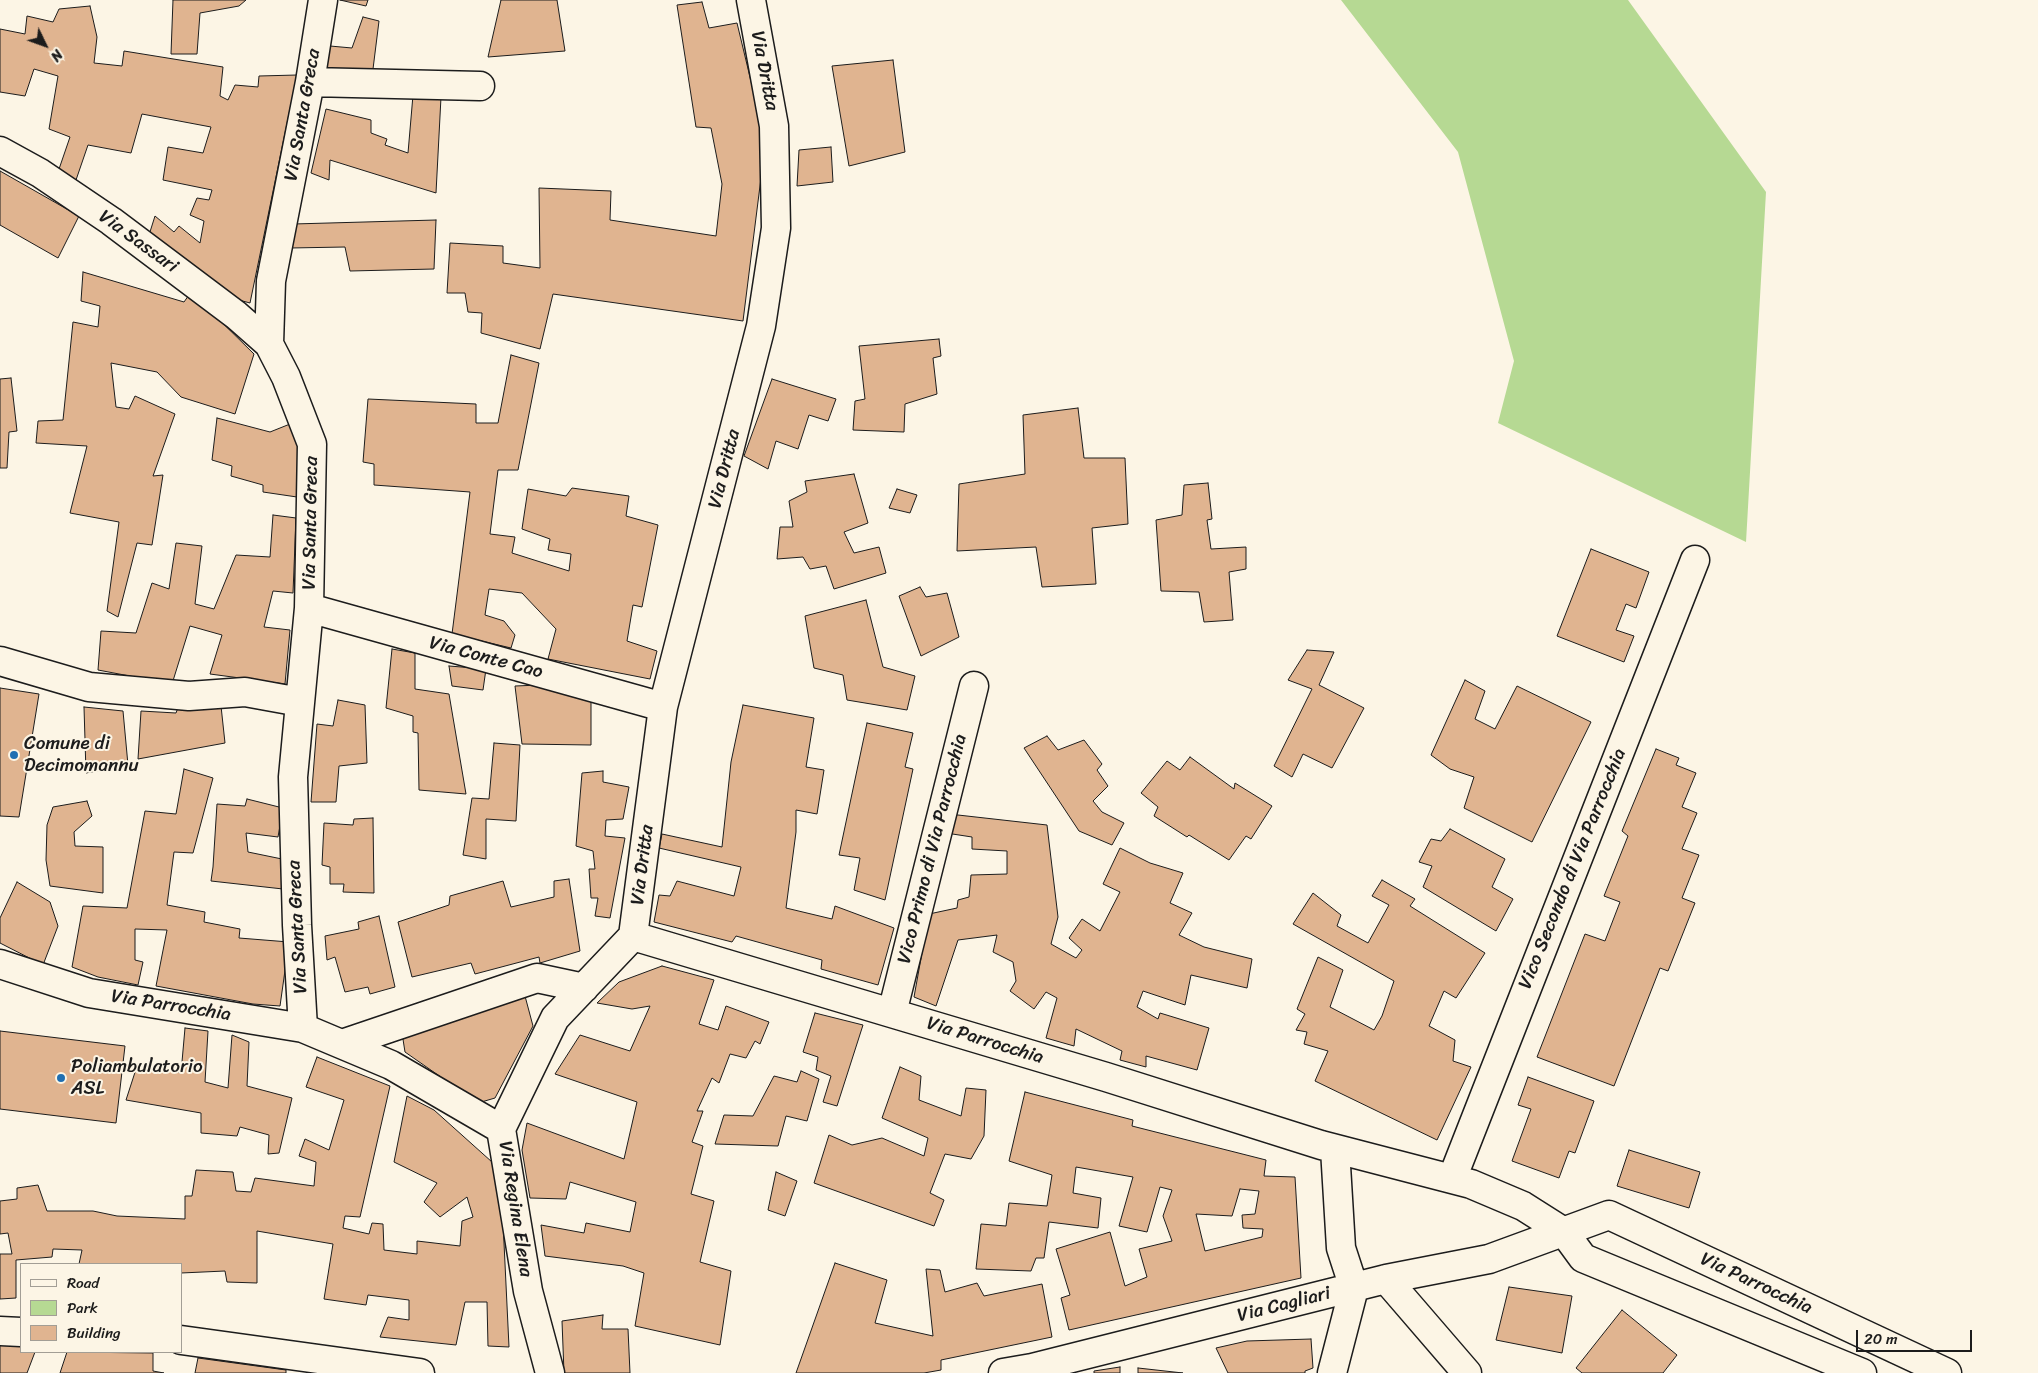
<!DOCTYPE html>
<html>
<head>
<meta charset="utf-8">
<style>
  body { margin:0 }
  #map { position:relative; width:2038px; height:1373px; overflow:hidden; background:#fcf5e5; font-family:Sriracha,sans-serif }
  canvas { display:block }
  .legend { position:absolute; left:20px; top:1263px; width:162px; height:90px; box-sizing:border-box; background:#fcf5e5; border:1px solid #a29e95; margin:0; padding:6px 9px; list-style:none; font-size:15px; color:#1c1c1c }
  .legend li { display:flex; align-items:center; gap:10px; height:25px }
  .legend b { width:25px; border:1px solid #a29e95 }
  .north { position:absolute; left:20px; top:20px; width:50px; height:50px; -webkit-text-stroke:4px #fcf5e5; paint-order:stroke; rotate:132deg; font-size:14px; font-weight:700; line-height:20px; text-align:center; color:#1c1c1c }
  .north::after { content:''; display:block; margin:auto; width:18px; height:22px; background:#1c1c1c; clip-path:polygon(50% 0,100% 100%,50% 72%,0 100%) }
  .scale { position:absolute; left:1856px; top:1330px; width:116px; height:22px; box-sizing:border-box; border:2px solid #1c1c1c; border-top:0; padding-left:6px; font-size:15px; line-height:18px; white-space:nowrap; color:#1c1c1c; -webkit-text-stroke:4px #fcf5e5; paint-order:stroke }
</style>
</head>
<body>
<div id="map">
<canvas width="2038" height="1373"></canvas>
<ul class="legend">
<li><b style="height:6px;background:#fcf5e5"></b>Road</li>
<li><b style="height:14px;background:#b6d993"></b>Park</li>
<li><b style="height:14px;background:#e0b490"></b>Building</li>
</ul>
<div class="north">N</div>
<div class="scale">20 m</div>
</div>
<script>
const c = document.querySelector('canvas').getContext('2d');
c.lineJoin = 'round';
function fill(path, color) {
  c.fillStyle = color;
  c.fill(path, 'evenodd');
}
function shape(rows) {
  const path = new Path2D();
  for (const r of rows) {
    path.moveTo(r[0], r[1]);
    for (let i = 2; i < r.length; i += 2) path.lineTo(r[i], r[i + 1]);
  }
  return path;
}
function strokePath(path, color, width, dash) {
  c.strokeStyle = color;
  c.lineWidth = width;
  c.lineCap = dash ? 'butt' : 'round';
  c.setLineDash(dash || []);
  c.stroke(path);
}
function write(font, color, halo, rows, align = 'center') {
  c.font = font + ' Sriracha,sans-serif';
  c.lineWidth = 4;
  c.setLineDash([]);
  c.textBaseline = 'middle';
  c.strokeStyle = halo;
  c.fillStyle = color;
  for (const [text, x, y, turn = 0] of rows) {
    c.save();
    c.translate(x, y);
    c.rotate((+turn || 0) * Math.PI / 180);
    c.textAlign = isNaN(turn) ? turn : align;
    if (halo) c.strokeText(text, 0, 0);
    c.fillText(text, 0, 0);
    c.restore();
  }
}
fill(shape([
  [1341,0,1628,0,1766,192,1746,542,1498,423,1514,361,1458,152]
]), '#b6d993');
const building = shape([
  [173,0,246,0,239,6,200,13,197,54,171,54,173,0],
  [340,0,368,0,366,6,340,0],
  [501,0,557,0,565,51,488,57,501,0],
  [702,2,709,28,737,23,762,127,763,162,743,321,553,294,540,349,481,333,482,313,468,312,465,293,447,293,450,243,503,246,503,263,540,268,539,188,611,191,610,220,716,236,722,184,711,128,696,127,677,5,702,2],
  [90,6,97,37,94,63,122,66,124,51,223,67,220,96,228,100,235,85,258,87,259,76,297,75,250,303,228,297,149,235,155,216,174,232,179,226,200,243,204,221,190,215,197,198,209,200,212,190,163,180,168,147,203,153,211,127,142,114,131,153,88,145,76,180,58,172,70,137,49,129,58,76,34,69,25,96,0,92,0,29,25,34,27,16,53,22,59,9,90,6],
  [363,17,379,21,372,77,324,70,330,46,352,48,363,17],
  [893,60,905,152,849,166,832,66,893,60],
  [413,95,441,97,436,193,330,160,329,180,311,173,326,109,371,120,371,133,387,139,385,145,408,153,413,95],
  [831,147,833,182,797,186,799,150,831,147],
  [0,171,79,216,58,258,0,225,0,171],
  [436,220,434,269,350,271,345,247,290,248,293,224,436,220],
  [83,272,184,302,191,292,254,354,235,414,181,397,157,372,111,363,116,407,129,409,135,396,175,414,153,476,163,475,152,545,137,543,118,617,107,611,119,522,70,513,87,446,36,443,38,421,63,420,73,322,98,327,100,306,81,301,83,272],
  [939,339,941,356,933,358,937,394,905,404,904,432,853,430,855,401,865,399,859,346,939,339],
  [511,355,539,363,518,470,498,470,490,534,515,537,512,553,569,571,571,554,548,550,550,539,522,529,528,489,566,496,572,488,629,496,626,516,658,525,642,607,633,605,627,641,657,651,650,679,548,659,556,629,522,593,489,589,485,615,504,621,515,635,511,648,452,634,470,492,374,485,374,464,363,462,368,399,476,404,476,423,498,423,511,355],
  [11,378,17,431,9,432,7,468,0,468,0,379,11,378],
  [772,379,836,399,828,421,809,415,798,449,776,441,768,469,744,456,772,379],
  [1078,408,1084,458,1125,458,1128,524,1092,528,1096,584,1042,587,1036,547,957,551,959,484,1025,474,1023,415,1078,408],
  [217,418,270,432,290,424,298,446,297,497,263,492,263,485,231,476,232,466,212,460,217,418],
  [854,474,868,523,844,532,854,553,879,547,886,573,834,589,826,566,810,569,803,557,777,559,780,527,793,527,789,501,807,492,805,481,854,474],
  [1208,483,1212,519,1207,520,1211,549,1246,547,1246,569,1229,572,1233,620,1204,622,1199,592,1161,591,1156,520,1182,515,1184,485,1208,483],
  [897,489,917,495,910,513,889,508,897,489],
  [273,515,296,518,293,593,273,591,264,627,290,630,285,684,210,674,222,635,190,626,172,684,98,670,101,631,136,633,152,583,169,589,176,543,202,546,195,604,214,609,236,555,270,557,273,515],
  [1591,549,1649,572,1636,608,1626,604,1616,630,1634,636,1624,662,1557,636,1591,549],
  [920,587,926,597,947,593,959,637,921,656,899,596,920,587],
  [866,600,883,667,915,676,907,710,847,700,843,675,814,668,805,616,866,600],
  [392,649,415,653,415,689,449,694,466,794,419,790,418,733,413,732,413,716,386,708,392,649],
  [1307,650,1334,652,1319,685,1364,708,1332,768,1303,754,1292,777,1274,766,1312,689,1288,680,1307,650],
  [449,666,486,669,483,690,452,686,449,666],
  [1465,680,1485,691,1475,719,1495,729,1517,686,1591,722,1532,842,1464,808,1474,777,1450,769,1431,755,1465,680],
  [565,684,591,694,591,745,522,744,515,686,565,684],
  [0,688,39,694,19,817,0,816,0,688],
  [338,700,365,705,367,763,339,766,336,802,311,802,317,724,333,726,338,700],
  [179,705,221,706,225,743,138,759,141,711,176,713,179,705],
  [743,705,814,718,806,767,824,770,817,814,796,810,796,832,786,908,832,919,835,906,894,928,878,985,821,969,822,960,736,936,732,942,654,922,659,895,670,896,677,881,734,896,741,867,659,848,662,834,722,847,731,762,743,705],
  [84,707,123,711,128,765,86,773,84,707],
  [867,723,913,733,905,767,913,769,885,900,854,890,860,858,839,855,867,723],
  [1047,736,1058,750,1084,740,1102,764,1097,770,1108,786,1093,801,1102,812,1124,823,1112,845,1079,831,1024,748,1047,736],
  [494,743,520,745,516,821,486,819,486,859,463,855,472,798,489,799,494,743],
  [1656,749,1679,758,1676,765,1696,773,1682,807,1697,813,1682,849,1699,855,1682,898,1695,903,1668,971,1660,968,1614,1086,1537,1057,1585,934,1605,941,1620,902,1604,896,1628,836,1622,831,1656,749],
  [1190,757,1234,789,1235,783,1272,806,1251,839,1246,836,1229,860,1189,835,1187,837,1154,816,1158,807,1141,793,1167,761,1180,770,1190,757],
  [184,769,213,778,193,853,174,852,167,905,205,912,204,922,240,929,239,938,289,942,280,1006,253,1004,156,986,167,930,135,929,135,960,143,962,138,985,98,977,72,967,83,906,127,908,145,811,176,814,184,769],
  [603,771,603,782,629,787,623,819,606,820,605,836,625,838,610,918,595,916,598,898,591,898,589,869,595,869,593,851,576,846,582,773,603,771],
  [247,799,283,808,278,837,246,833,248,852,282,859,283,889,211,881,213,867,217,804,245,806,247,799],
  [87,801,92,816,74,832,75,846,103,847,103,893,50,886,46,860,47,825,53,807,87,801],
  [949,814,1047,825,1058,917,1051,944,1076,958,1082,950,1069,938,1082,919,1100,931,1120,892,1103,884,1120,848,1150,863,1183,873,1170,903,1192,913,1179,935,1204,947,1252,959,1247,988,1191,975,1185,1005,1143,991,1137,1007,1158,1019,1160,1013,1209,1028,1197,1070,1146,1056,1146,1067,1120,1060,1122,1051,1076,1029,1074,1046,1046,1038,1057,998,1046,992,1034,1009,1010,991,1016,981,1013,962,993,952,997,935,958,940,936,1006,914,997,929,914,957,908,958,900,969,897,971,875,1007,874,1007,851,972,849,972,837,946,833,949,814],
  [373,818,374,893,343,892,344,884,330,884,330,867,322,865,324,823,353,825,354,819,373,818],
  [1450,829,1505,859,1492,887,1513,899,1496,931,1423,887,1432,866,1419,862,1431,839,1441,841,1450,829],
  [569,879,580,951,540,963,539,957,475,974,471,963,412,977,398,922,449,905,450,896,503,881,511,907,554,897,554,881,569,879],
  [1382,880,1415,899,1410,906,1485,953,1456,998,1444,991,1429,1026,1455,1040,1453,1061,1471,1067,1437,1140,1315,1081,1328,1051,1304,1044,1307,1032,1296,1030,1305,1014,1297,1009,1318,957,1343,970,1330,1007,1374,1030,1382,1016,1394,981,1293,924,1313,893,1341,915,1337,926,1368,943,1389,905,1372,896,1382,880],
  [17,882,50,902,58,926,43,965,0,943,0,918,17,882],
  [379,916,395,987,370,994,368,987,345,992,335,957,327,960,325,936,359,929,358,922,379,916],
  [662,966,714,980,699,1024,718,1030,726,1006,769,1022,760,1044,755,1041,746,1058,730,1054,719,1083,712,1078,697,1111,703,1111,692,1142,703,1146,691,1194,714,1201,700,1262,731,1271,720,1345,635,1326,644,1273,623,1266,545,1256,541,1225,584,1233,586,1223,630,1232,636,1202,570,1182,566,1199,530,1198,522,1150,527,1123,624,1159,637,1102,555,1074,580,1035,630,1051,650,1006,632,1009,597,1003,619,982,662,966],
  [525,996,533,1026,495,1098,478,1103,405,1052,402,1033,525,996],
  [815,1013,863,1025,837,1106,823,1102,831,1076,816,1070,818,1057,803,1052,815,1013],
  [185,1028,208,1031,205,1082,228,1088,232,1035,249,1042,247,1086,292,1098,279,1153,268,1154,269,1135,240,1127,237,1136,201,1133,201,1113,126,1100,138,1063,181,1073,185,1028],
  [0,1031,125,1046,116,1123,0,1109,0,1031],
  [317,1057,390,1086,360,1217,345,1216,343,1228,369,1234,372,1223,383,1224,384,1250,417,1254,417,1241,460,1246,462,1221,473,1217,467,1197,440,1217,424,1202,437,1183,394,1162,407,1096,434,1110,492,1162,503,1222,509,1347,488,1346,487,1302,465,1302,456,1345,380,1337,388,1317,409,1320,409,1300,368,1295,366,1305,324,1299,333,1244,257,1231,257,1283,227,1282,225,1271,181,1273,181,1264,79,1264,82,1250,53,1249,52,1257,16,1260,16,1298,0,1299,0,1254,12,1254,8,1233,0,1234,0,1201,17,1199,17,1188,38,1185,47,1211,93,1211,117,1216,185,1219,185,1196,192,1196,196,1170,233,1172,236,1191,251,1192,255,1178,314,1186,316,1162,299,1156,305,1139,329,1150,344,1100,306,1087,317,1057],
  [900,1067,921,1076,919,1100,961,1116,966,1088,986,1090,984,1136,971,1159,945,1154,930,1193,944,1200,934,1226,814,1183,829,1135,852,1145,882,1138,924,1156,928,1138,882,1118,900,1067],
  [801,1071,819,1079,807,1121,786,1116,778,1146,715,1144,724,1115,753,1116,774,1076,797,1082,801,1071],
  [1528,1077,1594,1101,1575,1153,1569,1151,1559,1178,1512,1161,1531,1109,1518,1105,1528,1077],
  [1025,1092,1133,1120,1132,1126,1266,1160,1264,1176,1295,1177,1301,1278,1069,1330,1061,1298,1070,1295,1056,1249,1110,1232,1125,1286,1147,1277,1139,1249,1172,1241,1163,1216,1172,1190,1160,1187,1147,1232,1119,1226,1133,1177,1076,1167,1073,1193,1101,1198,1098,1228,1049,1222,1044,1258,1036,1258,1031,1271,976,1269,981,1224,1006,1226,1009,1203,1047,1206,1052,1175,1009,1161,1025,1092],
  [1240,1189,1259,1191,1255,1214,1242,1215,1243,1228,1263,1229,1262,1237,1205,1251,1196,1214,1232,1216,1240,1189],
  [1629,1150,1700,1172,1689,1208,1617,1186,1629,1150],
  [776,1172,797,1181,785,1216,768,1210,776,1172],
  [835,1263,887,1280,875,1323,933,1336,926,1269,940,1270,945,1292,977,1283,984,1296,1042,1284,1052,1337,941,1360,941,1370,924,1373,796,1373,835,1263],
  [1509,1287,1572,1296,1562,1353,1496,1340,1509,1287],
  [1622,1310,1677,1355,1663,1373,1582,1373,1576,1368,1622,1310],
  [603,1315,602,1329,628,1329,630,1373,564,1373,562,1321,603,1315],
  [1311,1339,1313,1368,1305,1371,1305,1373,1228,1373,1216,1348,1247,1341,1311,1339],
  [21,1344,21,1352,35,1352,27,1373,0,1373,0,1345,21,1344],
  [67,1352,153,1353,153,1371,164,1373,60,1373,67,1352],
  [198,1358,286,1370,286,1373,195,1373,198,1358],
  [1120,1367,1120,1373,1094,1373,1094,1371,1120,1367],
  [1138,1368,1183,1373,1138,1373,1138,1368]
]);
fill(building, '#e0b490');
strokePath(building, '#1c1c1c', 1);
const minor = shape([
  [310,82,480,86],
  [0,151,40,173,111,221,236,315,269,344],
  [309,608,663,707],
  [0,661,89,687,189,696,245,692,300,702],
  [633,936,1106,1077,1321,1145,1471,1184,1523,1206,1564,1232,1583,1258,1862,1373],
  [633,936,663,707,761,326,776,228,774,126,751,0],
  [0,964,89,993,303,1028,391,1065,501,1129],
  [892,1013,974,686],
  [303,1028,297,925,293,777,309,608,312,444,286,377,269,344,271,281,310,82,323,0],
  [342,1044,537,978,584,988],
  [1452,1179,1695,560],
  [1386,1279,1467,1373],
  [0,1331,21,1332],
  [181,1340,420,1373],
  [550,1373,528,1291,501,1129,555,1018,633,936],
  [1003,1373,1032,1368,1386,1279,1489,1259,1609,1215,1947,1373],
  [1332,1373,1354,1288,1341,1248,1335,1149]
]);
strokePath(minor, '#1c1c1c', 31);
strokePath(minor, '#fcf5e5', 28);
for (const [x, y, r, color] of [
  [14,755,5,"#1f6fb2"],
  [61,1078,5,"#1f6fb2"]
]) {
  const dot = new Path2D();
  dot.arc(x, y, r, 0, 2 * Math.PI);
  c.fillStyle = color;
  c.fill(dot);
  strokePath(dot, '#fcf5e5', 2);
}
write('19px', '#1c1c1c', '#fcf5e5', [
  ["Via Dritta",764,71,79],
  ["Via Santa Greca",303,115,-80],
  ["Via Sassari",138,242,36],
  ["Via Dritta",725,469,-76],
  ["Via Santa Greca",311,523,-89],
  ["Via Conte Cao",486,658,15],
  ["Vico Primo di Via Parrocchia",933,849,-76],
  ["Via Dritta",643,865,-83],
  ["Vico Secondo di Via Parrocchia",1573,869,-68],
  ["Via Santa Greca",298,927,-93],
  ["Via Parrocchia",171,1006,9],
  ["Via Parrocchia",985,1041,17],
  ["Via Regina Elena",515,1209,81],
  ["Via Parrocchia",1756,1284,25],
  ["Via Cagliari",1284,1305,-14]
]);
write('19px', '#1c1c1c', '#fcf5e5', [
  ["Comune di",24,744],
  ["Decimomannu",24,766],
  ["Poliambulatorio",71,1067],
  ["ASL",71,1089]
], 'left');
</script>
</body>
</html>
